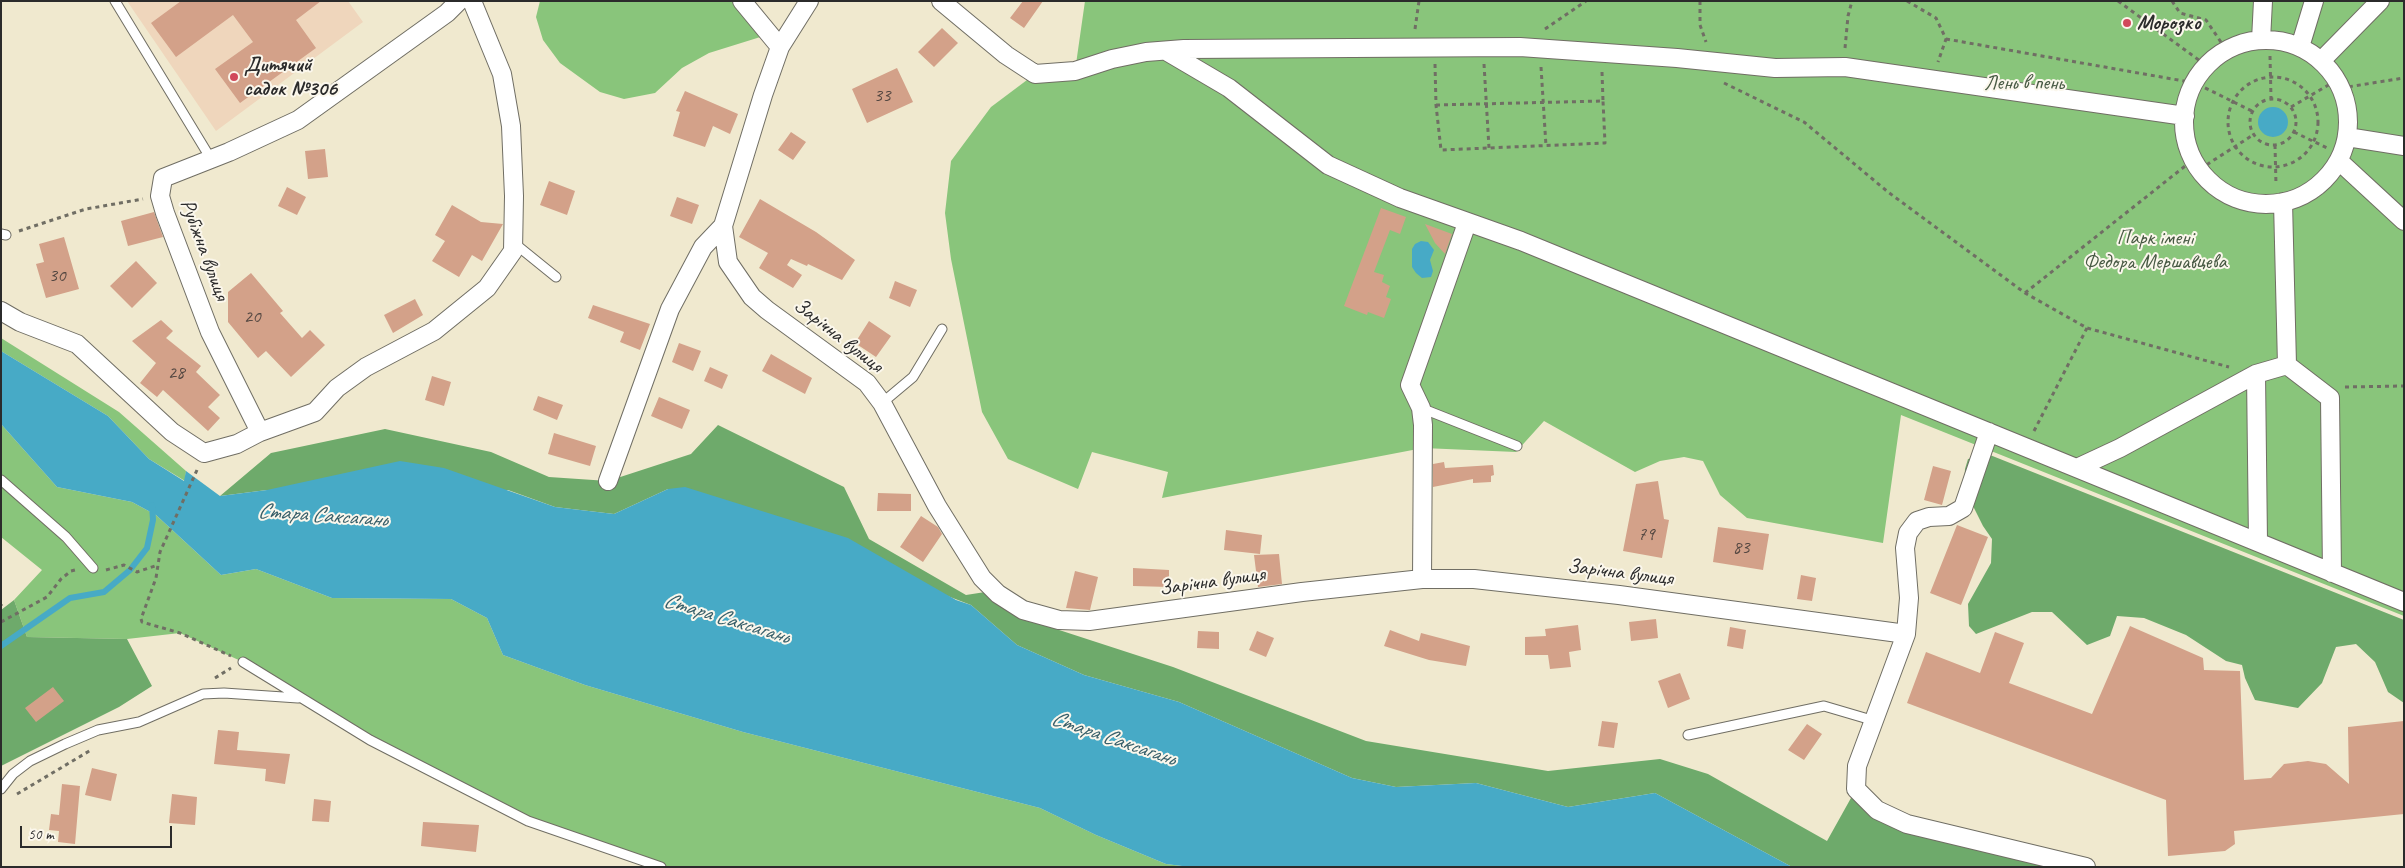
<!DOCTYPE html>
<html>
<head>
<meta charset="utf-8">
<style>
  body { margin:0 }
  #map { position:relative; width:2405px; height:868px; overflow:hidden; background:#f0e9cf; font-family:Caveat,sans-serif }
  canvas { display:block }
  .frame { position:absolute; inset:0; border:2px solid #2b2b2b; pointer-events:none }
  .scale { position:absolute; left:20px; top:826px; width:152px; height:22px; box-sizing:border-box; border:2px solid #2b2b2b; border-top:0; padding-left:6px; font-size:15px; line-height:18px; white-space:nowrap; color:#2b2b2b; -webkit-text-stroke:4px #fbf7ec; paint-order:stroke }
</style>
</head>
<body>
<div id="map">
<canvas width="2405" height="868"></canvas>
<div class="frame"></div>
<div class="scale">50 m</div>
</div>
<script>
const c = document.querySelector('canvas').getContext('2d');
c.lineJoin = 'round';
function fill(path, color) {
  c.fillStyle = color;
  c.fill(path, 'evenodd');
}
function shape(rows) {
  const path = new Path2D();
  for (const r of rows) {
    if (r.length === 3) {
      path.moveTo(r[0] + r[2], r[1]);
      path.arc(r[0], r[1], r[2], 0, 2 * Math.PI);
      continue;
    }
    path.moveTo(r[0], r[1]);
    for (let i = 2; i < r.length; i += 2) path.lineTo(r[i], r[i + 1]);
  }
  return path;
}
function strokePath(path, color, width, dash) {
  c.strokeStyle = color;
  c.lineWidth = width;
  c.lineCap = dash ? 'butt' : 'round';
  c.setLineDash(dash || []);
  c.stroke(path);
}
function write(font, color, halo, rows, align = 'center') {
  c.font = font + ' Caveat,sans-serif';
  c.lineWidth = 4;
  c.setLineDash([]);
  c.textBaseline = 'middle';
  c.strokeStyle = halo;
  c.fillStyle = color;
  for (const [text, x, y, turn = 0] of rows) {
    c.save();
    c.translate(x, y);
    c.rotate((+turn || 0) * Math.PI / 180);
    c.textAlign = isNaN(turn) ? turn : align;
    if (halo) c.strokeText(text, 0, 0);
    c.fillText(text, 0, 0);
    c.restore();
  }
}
fill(shape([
  [127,1,348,1,363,22,216,131]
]), '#efd6bc');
fill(shape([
  [540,1,742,1,770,34,709,53,682,68,655,93,624,99,600,92,560,63,543,40,536,17],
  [1085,1,2404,1,2404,616,1901,415,1883,543,1747,518,1720,495,1703,461,1684,457,1660,461,1635,472,1544,421,1516,452,1423,448,1162,498,1168,472,1092,452,1078,489,1008,459,982,412,951,259,945,213,951,161,991,107,1035,74,1075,71],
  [1,338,119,412,186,471,185,481,149,459,108,416,1,351],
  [1,424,57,487,132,502,156,515,221,575,256,569,332,598,451,599,487,618,503,655,585,685,743,732,1040,808,1096,835,1166,864,1190,867,661,867,528,821,414,763,243,662,180,633,127,639,27,637,14,600,42,570,1,537]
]), '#89c57b');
fill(shape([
  [718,425,844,487,869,539,966,595,998,590,1053,628,1173,667,1366,741,1548,771,1660,759,1708,774,1827,841,1856,789,1877,810,2086,867,1792,867,1655,793,1568,807,1476,783,1396,787,1352,778,1179,702,1084,675,1017,645,971,605,668,489,614,514,555,507,508,490,267,490,220,496,271,453,385,429,491,452,549,477,608,481,691,454],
  [1990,455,2404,620,2404,703,2388,692,2375,662,2356,644,2336,647,2322,683,2298,708,2255,700,2245,678,2242,665,2226,661,2186,635,2144,618,2117,616,2110,636,2087,645,2052,612,2032,612,1976,634,1969,626,1968,604,1991,563,1992,539,1983,526,1964,488,1965,469,1968,459],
  [14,600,27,637,127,639,152,686,119,707,1,766,1,610]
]), '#6eaa6b');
fill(shape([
  [2273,122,15],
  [1421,241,1428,242,1434,250,1430,260,1433,271,1431,277,1422,278,1416,273,1412,267,1412,249,1415,244],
  [1,351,108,416,149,459,184,481,186,471,220,496,267,490,400,461,444,468,555,507,614,514,668,489,685,487,848,538,956,600,971,605,1017,645,1084,675,1179,702,1352,778,1396,787,1476,783,1568,807,1655,793,1792,867,1190,867,1166,864,1096,835,1040,808,743,732,585,685,503,655,487,618,451,599,332,598,256,569,221,575,156,515,132,502,57,487,1,424]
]), '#47aac6');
strokePath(shape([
  [1,646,70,598,104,592,130,570,147,548,153,520,152,505]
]), '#47aac6', 6);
fill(shape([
  [181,1,321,1,296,20,316,48,240,103,215,69,253,42,233,15,176,57,151,23],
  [1023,1,1043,1,1024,28,1010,18],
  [942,28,958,43,934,67,918,52],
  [897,68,913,102,867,123,852,89],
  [685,91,738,114,730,134,713,126,705,147,673,136,680,112,676,111],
  [791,132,806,142,793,160,778,150],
  [325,149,328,177,308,179,305,151],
  [549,181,575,191,567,215,540,205],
  [287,187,306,197,297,215,278,206],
  [677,197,699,205,692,224,670,216],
  [760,199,816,232,855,260,842,280,808,264,807,266,791,259,787,265,802,275,793,288,759,268,768,253,739,237],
  [452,205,481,222,503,224,482,261,472,255,459,277,432,261,445,241,435,235],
  [1381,208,1406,217,1400,234,1390,230,1374,272,1384,275,1382,282,1390,286,1386,297,1391,299,1384,318,1368,312,1367,315,1344,306],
  [154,212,163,237,128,246,121,221],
  [1425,224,1452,234,1445,254,1435,243],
  [64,237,79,289,46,298,36,264,44,262,39,244],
  [136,261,157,283,132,308,110,286],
  [251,273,283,311,280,313,302,338,310,330,325,345,291,377,266,351,258,358,228,322,228,292],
  [895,281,917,290,910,307,889,298],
  [415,299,423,315,393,333,384,315],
  [593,305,650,324,640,350,620,342,624,332,588,318],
  [161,320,173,331,166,338,201,366,196,372,220,395,208,407,220,418,208,431,163,390,157,397,140,383,156,363,132,341],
  [869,321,891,336,876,357,855,343],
  [679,343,701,351,693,371,672,362],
  [771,354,812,378,805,394,762,371],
  [710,367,728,375,722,389,704,381],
  [432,376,451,382,444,406,425,400],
  [538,396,563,405,557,420,533,410],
  [659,397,690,410,682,429,651,416],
  [554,433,596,446,590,466,548,454],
  [1444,462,1445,468,1493,465,1494,475,1491,476,1491,482,1473,483,1473,479,1433,487,1433,464],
  [1933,466,1951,471,1942,505,1924,500],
  [1658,481,1664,519,1669,520,1662,558,1623,551,1636,484],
  [878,493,911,494,911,511,877,511],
  [921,516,938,527,942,534,923,562,900,547],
  [1957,525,1988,537,1961,605,1930,593],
  [1718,527,1769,534,1763,570,1713,562],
  [1226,530,1262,535,1260,554,1224,550],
  [1279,554,1282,584,1258,587,1254,555],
  [1133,568,1169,570,1169,587,1133,586],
  [1075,571,1098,577,1090,610,1066,608],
  [1801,575,1816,578,1812,601,1797,599],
  [1656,619,1658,638,1631,641,1629,622],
  [1578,625,1581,650,1569,652,1571,667,1550,669,1548,655,1525,655,1525,637,1546,636,1545,629],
  [2130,626,2203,658,2204,670,2240,671,2244,780,2271,778,2284,764,2308,761,2326,764,2349,784,2348,727,2404,721,2404,814,2234,831,2235,844,2225,851,2168,856,2166,800,1907,703,1926,652,1980,673,1995,632,2024,643,2009,683,2092,714],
  [1730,627,1746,630,1743,649,1727,646],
  [1390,630,1419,641,1421,633,1470,646,1466,666,1429,660,1384,646],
  [1198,631,1219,632,1219,649,1197,648],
  [1257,631,1274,638,1266,657,1249,650],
  [1680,673,1690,699,1668,708,1658,681],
  [53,687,64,701,36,722,25,708],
  [1602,721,1618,723,1614,748,1598,746],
  [1807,724,1822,734,1804,760,1788,750],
  [218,730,239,732,237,750,290,754,285,784,265,781,266,769,214,764],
  [92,768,117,774,111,801,85,795],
  [62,784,80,786,75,844,58,842,59,831,49,830,51,814,59,815],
  [172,794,197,797,195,825,169,823],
  [314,799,331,801,329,822,312,821],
  [423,822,479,825,476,852,421,846]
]), '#d3a189');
const lane = shape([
  [115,1,211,159],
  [1,234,6,235],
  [514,243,556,277],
  [882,403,913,377,942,329],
  [1421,408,1517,446],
  [1,480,66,537,93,568],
  [243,662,370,740,528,821,661,867],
  [1688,735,1824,706,1875,721],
  [1,789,13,774,30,761,65,744,98,730,139,722,203,694,224,693,298,698]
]);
const street = shape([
  [742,1,780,47],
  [809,1,780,47,763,95,723,226,728,262,752,297,767,310,867,383,882,403,937,506,982,578,998,594,1023,610,1059,620,1089,621,1302,592,1422,579,1474,579,1619,595,1906,634],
  [941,1,1006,55,1035,74,1075,71,1112,59,1146,52,1184,49,1520,47,1677,58,1775,68,1845,67,2185,116],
  [2261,40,2263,1],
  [2266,122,82],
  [2300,47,2314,1],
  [1166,51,1229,88,1328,165,1400,198,1521,241,2404,602],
  [2321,61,2380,1],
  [2347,137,2404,146],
  [2339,161,2404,221],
  [2283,202,2287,365],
  [1,311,20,322,77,344,172,432,204,453,237,444,260,432,315,412,337,388,366,367,434,331,487,288,513,251,514,196,511,126,502,74,472,1],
  [2287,365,2330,398,2332,573],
  [2256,374,2258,542],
  [260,432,210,332,165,213,160,196,163,178,229,152,298,120,447,13,459,1],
  [1989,432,1963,508,1949,516,1929,517,1917,521,1908,533,1905,548,1909,598,1906,634,1857,766,1856,789,1877,810,1907,824,2086,867],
  [2077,468,2120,448,2256,374,2287,365],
  [608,481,670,309,703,247,723,226],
  [1422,579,1423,425,1421,408,1410,385,1467,223]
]);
strokePath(lane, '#706e64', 11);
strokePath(street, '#706e64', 20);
strokePath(shape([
  [1700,1,1700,25,1706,42],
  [1907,1,1936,18,1946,39,1938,62],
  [2118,1,2207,66],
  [2172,1,2180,13,2206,20,2227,51],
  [1415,29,1419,1],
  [1545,29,1586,1],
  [1946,39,2195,83,2252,111],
  [1845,48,1848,16,1852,1],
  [2270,56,2271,98],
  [1435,64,1436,105,1441,150,1605,143,1603,101],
  [1484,64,1489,148],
  [1541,67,1546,146],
  [2273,122,45],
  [1724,83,1804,122,1888,192,2025,293,2087,328,2229,367],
  [2341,88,2404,78],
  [2273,122,23],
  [1436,105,1603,101,1602,72],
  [2291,107,2337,80],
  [2294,132,2327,148],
  [2275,145,2276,185],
  [2200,169,2253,135],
  [19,231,86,209,143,199],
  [2025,293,2194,159],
  [2345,387,2404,386],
  [2034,431,2087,328],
  [197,470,160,552,156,578,141,619,142,622,180,633,231,656],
  [106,570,124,565,137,572,158,565],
  [1,605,2,606],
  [1,622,47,597,61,579,71,571,75,570],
  [215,678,231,668],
  [17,794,91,750]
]), '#706e64', 3, [4, 4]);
strokePath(lane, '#fff', 9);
strokePath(street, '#fff', 18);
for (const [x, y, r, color] of [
  [2127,23,5,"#d1495b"],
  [234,77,5,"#d1495b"]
]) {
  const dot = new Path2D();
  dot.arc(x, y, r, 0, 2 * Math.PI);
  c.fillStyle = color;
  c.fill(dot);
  strokePath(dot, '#fbf7ec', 2);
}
write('19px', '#554842', null, [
  ["33",882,96],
  ["30",57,276],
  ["20",252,317],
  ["28",176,373],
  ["79",1646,535],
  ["83",1741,548]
]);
write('bold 21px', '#2b2b2b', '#fbf7ec', [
  ["Морозко",2137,23],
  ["Дитячий",244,65],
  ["садок №306",244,89]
], 'left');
write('21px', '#475943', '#fbf7ec', [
  ["Лень в пень",2024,83],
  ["Парк імені",2155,238],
  ["Федора Мершавцева",2155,262]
]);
write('21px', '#2b2b2b', '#fbf7ec', [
  ["Рубіжна вулиця",204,250,70],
  ["Зарічна вулиця",838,336,38],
  ["Зарічна вулиця",1620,573,7],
  ["Зарічна вулиця",1212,582,-8]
]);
write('italic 22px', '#365e69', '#fbf7ec', [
  ["Стара Саксагань",322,516,4],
  ["Стара Саксагань",726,619,17],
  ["Стара Саксагань",1113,739,19]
]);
</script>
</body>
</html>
